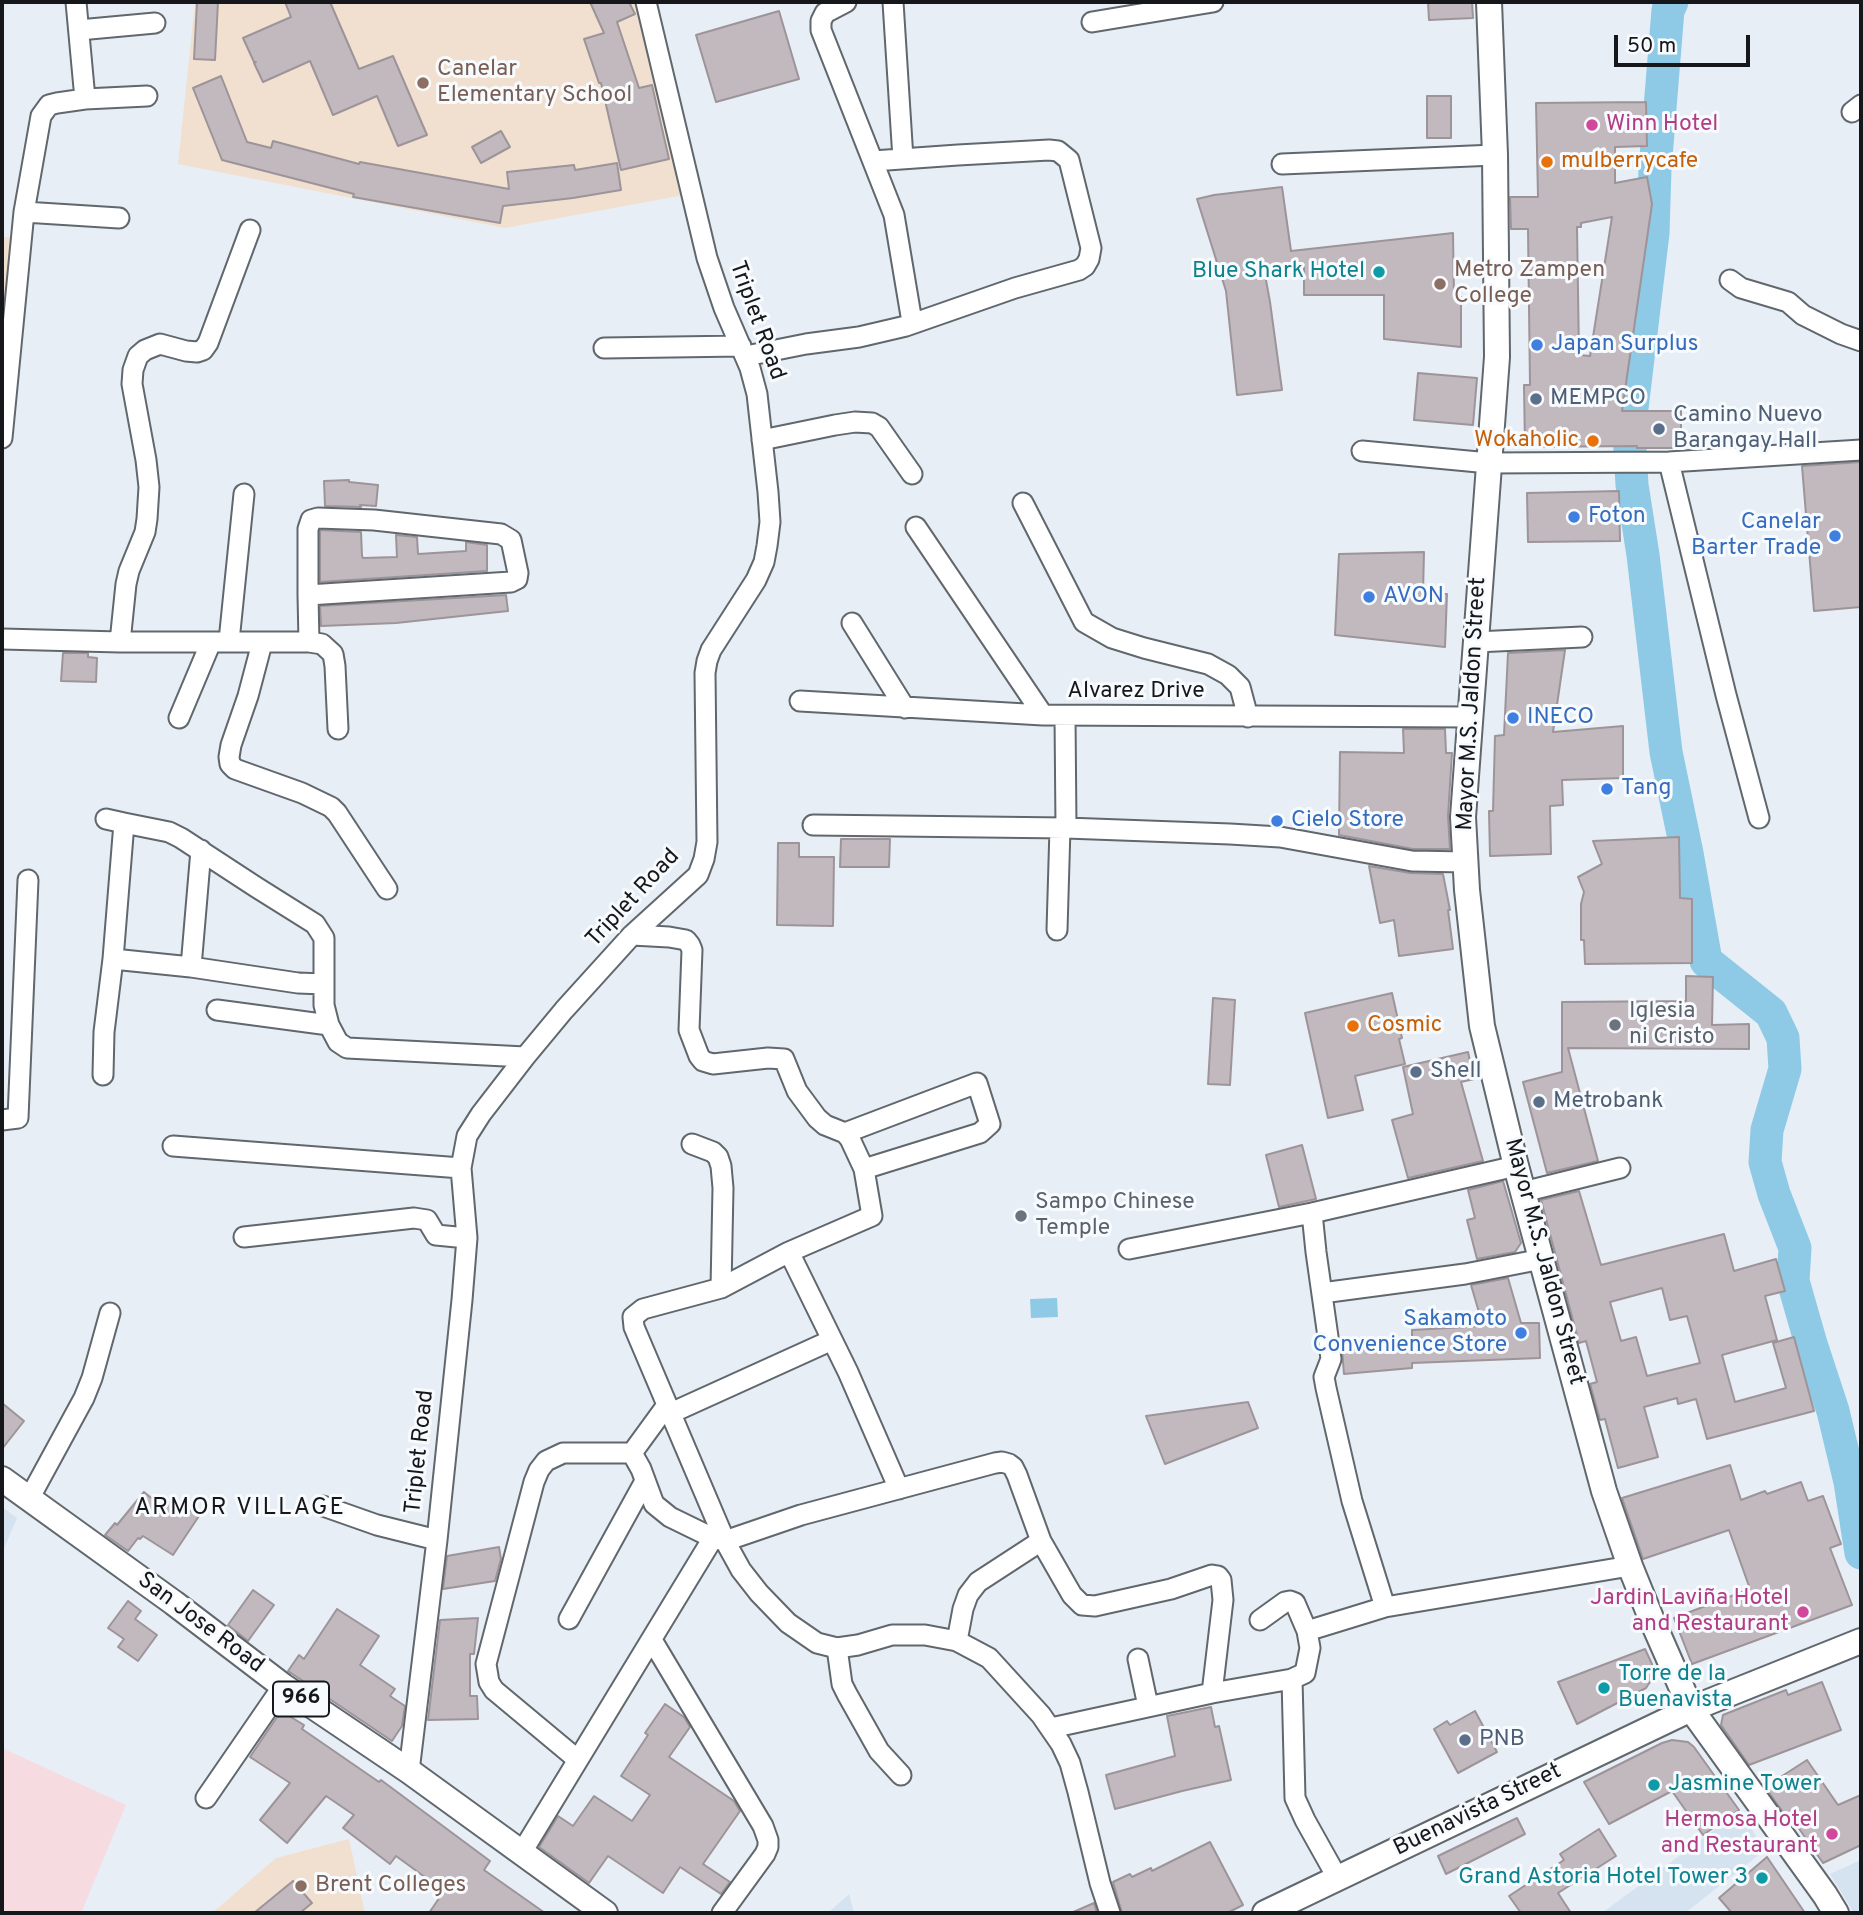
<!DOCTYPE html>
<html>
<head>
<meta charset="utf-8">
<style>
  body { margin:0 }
  #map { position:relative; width:1863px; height:1915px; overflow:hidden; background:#e7eef6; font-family:Overpass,sans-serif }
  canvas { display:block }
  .frame { position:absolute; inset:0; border:4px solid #15171a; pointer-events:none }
  .scale { position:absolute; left:1614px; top:35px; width:136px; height:32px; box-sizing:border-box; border:4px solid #15171a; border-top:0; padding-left:9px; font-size:21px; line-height:24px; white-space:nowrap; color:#15171a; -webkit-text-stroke:5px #f8fbfe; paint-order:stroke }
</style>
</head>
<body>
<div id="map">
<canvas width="1863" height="1915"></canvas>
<div class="frame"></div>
<div class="scale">50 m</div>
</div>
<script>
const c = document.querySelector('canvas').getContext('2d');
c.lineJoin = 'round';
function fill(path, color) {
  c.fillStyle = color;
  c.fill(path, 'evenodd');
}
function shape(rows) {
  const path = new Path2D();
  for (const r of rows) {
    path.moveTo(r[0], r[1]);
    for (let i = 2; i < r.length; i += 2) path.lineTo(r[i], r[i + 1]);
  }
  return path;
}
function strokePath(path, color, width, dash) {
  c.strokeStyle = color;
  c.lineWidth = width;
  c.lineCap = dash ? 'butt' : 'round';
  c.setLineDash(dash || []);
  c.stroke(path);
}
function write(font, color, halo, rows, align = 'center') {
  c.font = font + ' Overpass,sans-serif';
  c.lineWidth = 6;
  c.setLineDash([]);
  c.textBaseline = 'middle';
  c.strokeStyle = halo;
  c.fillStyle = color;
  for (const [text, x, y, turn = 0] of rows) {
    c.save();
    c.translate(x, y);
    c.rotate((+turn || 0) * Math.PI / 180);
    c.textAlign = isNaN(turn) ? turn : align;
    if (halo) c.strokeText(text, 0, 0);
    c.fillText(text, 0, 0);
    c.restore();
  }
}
fill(shape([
  [2,1507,17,1518,2,1553],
  [1740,1811,1765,1850,1685,1913,1602,1913],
  [1861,1860,1861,1913,1854,1913,1830,1874],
  [849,1894,854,1913,828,1913]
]), '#d5e2f0');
fill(shape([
  [195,2,641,2,684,195,505,228,178,164],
  [2,237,14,237,2,364],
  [349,1839,365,1913,212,1913,276,1858]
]), '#f1e0cf');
fill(shape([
  [2,1748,126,1805,81,1913,2,1913]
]), '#f6dce1');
fill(shape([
  [1057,1298,1058,1317,1031,1318,1030,1299]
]), '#8ecae6');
strokePath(shape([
  [1672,2,1668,10,1655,169,1653,233,1629,433,1632,485,1643,555,1666,752,1687,853,1706,961,1771,1013,1783,1038,1785,1069,1767,1130,1765,1162,1774,1194,1795,1248,1793,1281,1811,1344,1833,1411,1850,1482,1861,1553]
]), '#8ecae6', 33);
const building = shape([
  [197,2,218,2,215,60,194,59,197,2],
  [285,2,330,2,359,69,393,56,427,135,398,146,377,96,333,115,310,61,263,82,254,63,256,62,254,62,243,38,291,17,285,2],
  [590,2,629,2,635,14,617,22,639,88,652,85,669,159,621,170,601,83,599,83,584,39,604,33,590,2],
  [1428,2,1472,2,1473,18,1429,20,1428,2],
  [779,11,799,79,716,102,696,35,779,11],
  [221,76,247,142,271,148,273,141,359,164,360,162,509,189,507,172,574,165,575,170,617,163,621,190,573,198,503,206,500,223,353,197,354,194,222,160,193,88,221,76],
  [1427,96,1451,96,1451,138,1427,138,1427,96],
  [1646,102,1647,146,1615,147,1615,183,1647,177,1652,204,1622,411,1681,411,1681,448,1637,448,1637,446,1525,447,1524,385,1530,385,1528,229,1511,229,1510,197,1538,197,1536,103,1646,102],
  [1612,217,1590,356,1579,355,1577,227,1581,227,1581,223,1612,217],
  [501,131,510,147,481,163,472,147,501,131],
  [1282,187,1291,251,1453,233,1454,297,1461,297,1461,347,1384,339,1384,295,1304,295,1304,263,1264,269,1270,302,1282,390,1237,395,1226,291,1197,199,1214,195,1282,187],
  [1418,373,1477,378,1473,425,1414,420,1418,373],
  [1861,462,1861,607,1814,611,1802,466,1861,462],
  [349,480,349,482,378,485,376,506,360,505,361,507,325,506,324,481,349,480],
  [1619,491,1620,541,1528,542,1527,493,1619,491],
  [320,530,361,532,362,556,363,558,397,557,396,535,417,537,418,554,466,551,466,542,487,545,487,571,320,582,320,530],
  [1424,552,1423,593,1447,594,1445,647,1335,635,1339,554,1424,552],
  [506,595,508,611,396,623,321,626,320,606,506,595],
  [1565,650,1553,732,1623,726,1623,778,1562,780,1563,805,1550,806,1551,854,1490,856,1489,811,1493,811,1495,736,1504,735,1508,653,1565,650],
  [63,653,88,653,88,657,97,658,96,682,61,681,63,653],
  [1403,729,1445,729,1446,753,1452,753,1448,816,1450,849,1413,849,1339,835,1340,752,1404,753,1403,729],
  [1679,837,1680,898,1692,899,1692,963,1585,964,1584,940,1581,940,1581,904,1584,892,1578,877,1602,864,1593,841,1679,837],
  [841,839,890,839,889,867,840,867,841,839],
  [778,843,799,843,799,857,834,857,833,926,777,925,778,843],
  [1369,866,1410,873,1443,874,1450,910,1448,910,1453,949,1399,956,1394,920,1380,923,1369,866],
  [1686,976,1713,977,1712,1025,1749,1024,1749,1049,1568,1048,1598,1161,1547,1173,1523,1082,1562,1072,1562,1002,1686,1001,1686,976],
  [1392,993,1402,1038,1399,1039,1405,1064,1355,1076,1363,1110,1328,1118,1305,1013,1392,993],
  [1213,998,1235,1000,1230,1085,1208,1084,1213,998],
  [1468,1052,1474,1079,1461,1082,1483,1161,1408,1178,1392,1120,1413,1114,1403,1067,1468,1052],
  [1302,1145,1316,1199,1279,1207,1266,1155,1302,1145],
  [1503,1181,1521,1243,1515,1252,1477,1259,1467,1220,1475,1218,1468,1190,1503,1181],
  [1579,1191,1601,1265,1724,1234,1734,1271,1776,1259,1785,1291,1765,1296,1777,1340,1722,1355,1735,1402,1786,1388,1773,1343,1794,1337,1814,1411,1707,1439,1696,1399,1678,1404,1677,1398,1644,1407,1658,1457,1618,1468,1605,1419,1600,1420,1590,1384,1597,1382,1586,1341,1579,1343,1541,1200,1579,1191],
  [1662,1288,1670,1320,1687,1316,1700,1363,1647,1376,1636,1337,1621,1341,1610,1302,1662,1288],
  [1508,1278,1521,1323,1539,1323,1540,1358,1412,1363,1412,1368,1344,1374,1342,1350,1388,1345,1388,1340,1412,1339,1412,1330,1483,1326,1471,1285,1508,1278],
  [1248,1402,1258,1428,1165,1464,1146,1416,1248,1402],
  [2,1403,24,1421,2,1449,2,1403],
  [1730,1465,1741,1500,1765,1491,1767,1494,1801,1482,1808,1501,1823,1496,1841,1544,1830,1548,1852,1605,1692,1664,1674,1618,1750,1589,1729,1530,1643,1559,1622,1498,1730,1465],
  [144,1492,165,1509,172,1499,199,1516,173,1555,143,1536,140,1539,138,1538,128,1551,105,1535,115,1523,117,1525,144,1492],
  [499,1547,501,1559,495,1581,443,1589,447,1556,499,1547],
  [253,1590,274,1605,248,1641,228,1625,253,1590],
  [128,1601,141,1611,135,1619,157,1635,138,1661,118,1647,124,1639,108,1628,128,1601],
  [337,1609,379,1636,360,1665,395,1689,390,1696,405,1706,402,1726,392,1741,288,1671,299,1655,304,1659,337,1609],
  [478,1618,474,1654,470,1654,470,1696,477,1696,478,1719,428,1720,440,1620,478,1618],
  [1645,1649,1652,1664,1652,1679,1646,1688,1577,1724,1558,1682,1645,1649],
  [1822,1682,1841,1730,1749,1765,1721,1725,1723,1715,1786,1690,1788,1695,1822,1682],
  [665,1704,684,1717,690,1727,669,1757,734,1801,740,1811,703,1864,730,1882,721,1894,680,1867,663,1893,608,1856,589,1883,539,1847,558,1816,573,1826,594,1796,632,1821,650,1795,621,1776,648,1735,645,1733,665,1704],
  [1211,1707,1215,1727,1219,1726,1231,1780,1182,1791,1115,1809,1106,1775,1175,1756,1167,1716,1211,1707],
  [281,1711,304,1725,302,1729,379,1782,381,1780,490,1861,484,1870,545,1913,429,1913,444,1891,396,1856,390,1864,343,1828,354,1815,326,1796,287,1843,260,1820,290,1783,250,1757,281,1711],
  [1475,1711,1497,1752,1458,1773,1434,1729,1447,1721,1450,1725,1475,1711],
  [1672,1740,1688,1742,1694,1747,1739,1810,1703,1835,1672,1791,1609,1824,1584,1782,1662,1743,1672,1740],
  [1807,1760,1838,1805,1861,1795,1861,1845,1823,1863,1793,1820,1790,1822,1765,1787,1807,1760],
  [1517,1818,1525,1834,1446,1874,1438,1856,1517,1818],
  [1599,1829,1616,1856,1558,1893,1571,1913,1521,1913,1509,1896,1564,1860,1560,1854,1599,1829],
  [1210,1842,1243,1905,1227,1913,1122,1913,1113,1882,1130,1874,1132,1877,1151,1868,1152,1871,1210,1842],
  [1767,1857,1805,1913,1732,1913,1719,1898,1767,1857],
  [293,1881,312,1903,300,1913,254,1913,293,1881],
  [1094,1903,1097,1913,1071,1913,1094,1903]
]);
fill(building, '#c2b9bf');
strokePath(building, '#9d949a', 2);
const minor = shape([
  [76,2,85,99],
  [846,2,825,13,821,21,821,30,894,215,912,322],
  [893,2,903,159],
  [1092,22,1213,2],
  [79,30,155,23],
  [1852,112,1861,105],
  [1282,164,1495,155],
  [24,212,119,218],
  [1730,280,1741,288,1788,302,1803,315,1841,334,1861,341],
  [604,348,741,346],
  [746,356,806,344,859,337,906,326,1015,288,1079,270,1085,266,1089,259,1091,248,1069,160,1058,151,1049,150,958,155,873,161],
  [2,438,24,212,41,116,49,105,57,103,85,99,147,96],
  [762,440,835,425,855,422,872,423,879,427,912,474],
  [1362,451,1489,463,1669,462,1861,450],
  [1669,462,1726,695,1759,818],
  [1023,503,1084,622,1112,638,1144,648,1208,664,1228,675,1240,687,1248,717],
  [916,527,1043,715],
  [308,595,511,582,517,579,518,573,511,540,501,534,374,520,318,518,311,520,308,529,308,595,309,642],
  [852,623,905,708],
  [2,639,120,642,309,642,322,644,333,654,335,666,338,729],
  [229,641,244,494],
  [120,642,126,584,129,571,145,532,147,519,149,487,146,460,132,384,133,370,138,356,145,350,160,344,186,351,197,352,203,350,208,343,250,230],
  [1476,642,1582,637],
  [262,643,248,696,231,745,229,757,230,764,235,769,302,793,331,807,337,813,387,889],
  [800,701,1043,715,1471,717],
  [1065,716,1066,828],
  [179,718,211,642],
  [124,823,169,832,181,838,256,887,315,924,324,938,324,984],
  [813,825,1066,828,1230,834,1280,837,1412,861,1466,862],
  [1057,930,1060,828],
  [632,935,669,937,686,940,690,945,692,950,689,1030,699,1056,703,1061,713,1064,768,1058,784,1059,797,1091,817,1118,825,1125,845,1133,850,1139,864,1169,872,1216,789,1252,721,1288,643,1309,633,1317,634,1327,725,1541,741,1570,759,1593,788,1623,817,1643,837,1648,858,1645,892,1635,925,1635,957,1641,989,1658,1041,1715,1061,1744,1070,1763,1078,1792,1100,1883,1110,1913],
  [113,959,191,967,298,983,324,984,324,1005,329,1025,338,1042,347,1048,525,1057],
  [191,967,201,850],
  [217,1010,329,1025],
  [103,1075,104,1032,113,959,124,823,106,819],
  [2,1120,18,1118,28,880],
  [845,1133,977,1083,990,1124,980,1133,864,1169],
  [692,1144,713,1152,718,1157,721,1166,723,1188,721,1288],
  [173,1146,461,1168],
  [1523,1192,1620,1168],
  [1312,1213,1316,1252,1330,1351,1331,1359,1324,1377,1326,1388,1352,1501,1385,1607],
  [244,1237,414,1218,427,1220,436,1235,467,1238],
  [1129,1249,1312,1213,1516,1166],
  [789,1252,848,1372,899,1489],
  [1322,1293,1465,1274,1542,1259],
  [671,1413,832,1340],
  [632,1453,667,1405],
  [29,1499,84,1398,92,1378,110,1313],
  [323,1506,377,1525,437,1540],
  [569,1619,645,1481],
  [1260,1620,1285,1602,1290,1601,1295,1603,1307,1631,1310,1648,1305,1673,1292,1679,1295,1798,1305,1820,1338,1879],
  [1307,1631,1385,1607,1630,1566],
  [652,1640,763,1826,768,1840,768,1847,765,1854,722,1913],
  [957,1641,963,1609,968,1595,978,1582,1041,1541],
  [837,1648,842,1684,847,1694,879,1751,901,1775],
  [1138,1659,1148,1706],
  [1051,1728,1212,1693,1292,1679],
  [578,1760,494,1690,489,1682,486,1664,534,1482,539,1470,546,1461,563,1453,632,1453,641,1469,654,1504,670,1517,713,1538,725,1541,801,1515,995,1463,1002,1462,1009,1464,1013,1467,1017,1475,1041,1541,1072,1595,1082,1605,1095,1606,1171,1589,1212,1575,1218,1576,1221,1580,1223,1600,1212,1693],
  [409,1771,437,1540,462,1300,467,1238,461,1168,467,1136,481,1114,525,1057,564,1010,632,935,698,875,704,859,707,842,705,673,707,661,711,650,756,580,764,562,767,546,770,522,768,492,757,394,750,368,724,308,707,258,646,2],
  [206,1798,283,1686],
  [522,1852,713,1538]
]);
const major = shape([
  [1489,2,1495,155,1497,357,1463,817,1467,890,1482,1026,1516,1166,1604,1491,1630,1566,1651,1618,1691,1709,1825,1895,1836,1913],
  [2,1479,174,1603,283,1686,409,1771,605,1913],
  [1265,1913,1691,1709,1861,1641]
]);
strokePath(minor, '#60676d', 23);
strokePath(major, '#60676d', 28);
strokePath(minor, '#fff', 19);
strokePath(major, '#fff', 24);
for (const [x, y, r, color] of [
  [423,83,7,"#8d6e63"],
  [1592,125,7,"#d1479c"],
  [1547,162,7,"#e8710a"],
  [1379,272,7,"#0f9aa8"],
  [1440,284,7,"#8d6e63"],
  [1537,345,7,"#3f7fe0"],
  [1536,399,7,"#5c6f8a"],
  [1659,429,7,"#5c6f8a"],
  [1593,441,7,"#e8710a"],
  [1574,517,7,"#3f7fe0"],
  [1835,536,7,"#3f7fe0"],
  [1369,597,7,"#3f7fe0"],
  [1513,718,7,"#3f7fe0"],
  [1607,789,7,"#3f7fe0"],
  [1277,821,7,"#3f7fe0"],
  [1615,1025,7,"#6b7280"],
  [1353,1026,7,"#e8710a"],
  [1416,1072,7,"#5c6f8a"],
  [1539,1102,7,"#5c6f8a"],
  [1021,1216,7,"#6b7280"],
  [1521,1333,7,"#3f7fe0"],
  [1803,1612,7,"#d1479c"],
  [1604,1688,7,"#0f9aa8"],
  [1465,1740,7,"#5c6f8a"],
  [1654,1785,7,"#0f9aa8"],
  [1832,1834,7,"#d1479c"],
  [1762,1878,7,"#0f9aa8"],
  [301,1886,7,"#8d6e63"]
]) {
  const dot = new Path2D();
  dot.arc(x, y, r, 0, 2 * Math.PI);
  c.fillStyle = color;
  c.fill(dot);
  strokePath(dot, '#f8fbfe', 2.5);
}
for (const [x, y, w] of [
  [301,1699,56]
]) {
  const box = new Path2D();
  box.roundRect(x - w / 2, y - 17.5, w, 35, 5);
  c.fillStyle = '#f8fbfe';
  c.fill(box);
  strokePath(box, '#15171a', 2);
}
write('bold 21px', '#15171a', null, [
  ["966",301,1699]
]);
write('23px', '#785e54', '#f8fbfe', [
  ["Canelar",437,70],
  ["Elementary School",437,96],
  ["Metro Zampen",1454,271],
  ["College",1454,297],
  ["Brent Colleges",315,1886]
], 'left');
write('23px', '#b23c85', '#f8fbfe', [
  ["Winn Hotel",1606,125,"left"],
  ["Jardin Laviña Hotel",1789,1599],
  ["and Restaurant",1789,1625],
  ["Hermosa Hotel",1818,1821],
  ["and Restaurant",1818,1847]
], 'right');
write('23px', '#c56008', '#f8fbfe', [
  ["mulberrycafe",1561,162],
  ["Wokaholic",1579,441,"right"],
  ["Cosmic",1367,1026]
], 'left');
write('23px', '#0d838f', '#f8fbfe', [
  ["Blue Shark Hotel",1365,272],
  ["Torre de la",1618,1675,"left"],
  ["Buenavista",1618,1701,"left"],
  ["Jasmine Tower",1668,1785,"left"],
  ["Grand Astoria Hotel Tower 3",1748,1878]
], 'right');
write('23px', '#15171a', '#f8fbfe', [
  ["Triplet Road",756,321,70],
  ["Alvarez Drive",1136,692],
  ["Mayor M.S. Jaldon Street",1473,704,-87],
  ["Triplet Road",634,899,-47],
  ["Mayor M.S. Jaldon Street",1543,1262,75],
  ["Triplet Road",421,1452,-84],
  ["San Jose Road",200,1624,37],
  ["Buenavista Street",1478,1811,-26]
]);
write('23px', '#366cbe', '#f8fbfe', [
  ["Japan Surplus",1551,345],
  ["Foton",1588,517],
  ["Canelar",1821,523,"right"],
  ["Barter Trade",1821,549,"right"],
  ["AVON",1383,597],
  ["INECO",1527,718],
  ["Tang",1621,789],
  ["Cielo Store",1291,821],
  ["Sakamoto",1507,1320,"right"],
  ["Convenience Store",1507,1346,"right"]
], 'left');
write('23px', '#4e5e75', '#f8fbfe', [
  ["MEMPCO",1550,399],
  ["Camino Nuevo",1673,416],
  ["Barangay Hall",1673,442],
  ["Shell",1430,1072],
  ["Metrobank",1553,1102],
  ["PNB",1479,1740]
], 'left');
write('23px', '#5b616d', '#f8fbfe', [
  ["Iglesia",1629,1012],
  ["ni Cristo",1629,1038],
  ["Sampo Chinese",1035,1203],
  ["Temple",1035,1229]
], 'left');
c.letterSpacing = '2px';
write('24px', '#15171a', '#f8fbfe', [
  ["ARMOR VILLAGE",240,1509]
]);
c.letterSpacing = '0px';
</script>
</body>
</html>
